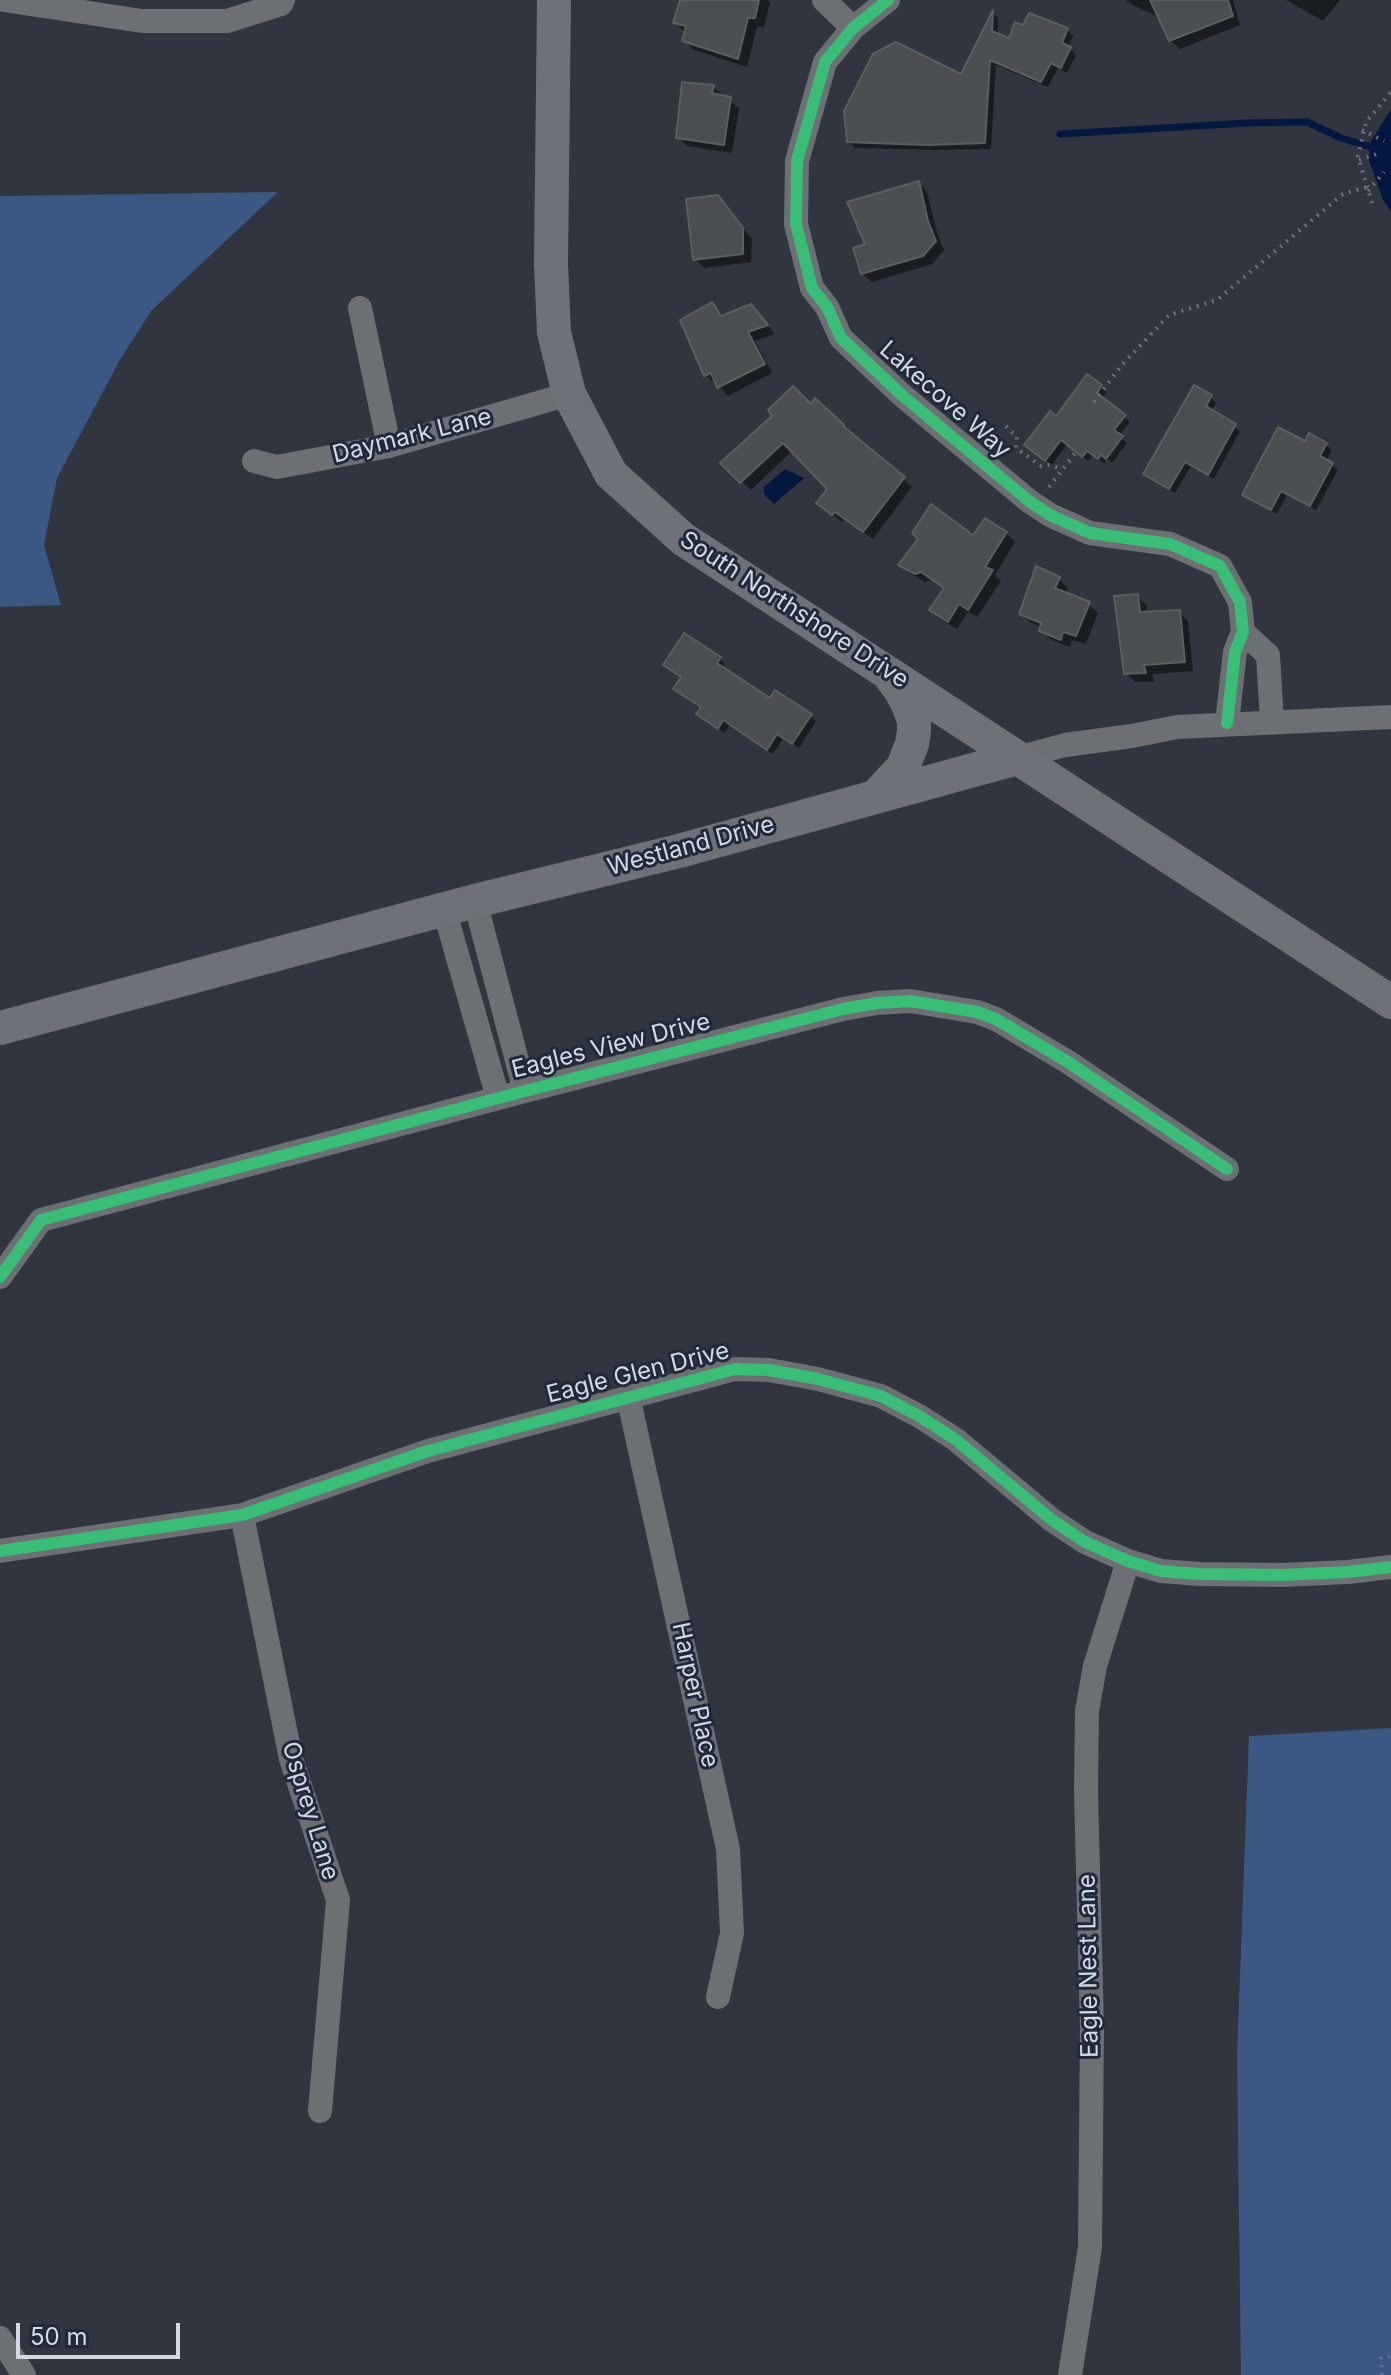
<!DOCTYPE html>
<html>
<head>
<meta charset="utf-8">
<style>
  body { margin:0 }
  #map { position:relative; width:1391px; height:2375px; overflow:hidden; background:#30353f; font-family:Inter,sans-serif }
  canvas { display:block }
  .scale { position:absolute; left:16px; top:2323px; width:164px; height:36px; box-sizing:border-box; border:4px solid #d3dae5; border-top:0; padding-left:10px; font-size:24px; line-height:28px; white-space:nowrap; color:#d3dae5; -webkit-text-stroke:6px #202a3b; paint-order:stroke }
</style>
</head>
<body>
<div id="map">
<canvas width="1391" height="2375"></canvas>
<div class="scale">50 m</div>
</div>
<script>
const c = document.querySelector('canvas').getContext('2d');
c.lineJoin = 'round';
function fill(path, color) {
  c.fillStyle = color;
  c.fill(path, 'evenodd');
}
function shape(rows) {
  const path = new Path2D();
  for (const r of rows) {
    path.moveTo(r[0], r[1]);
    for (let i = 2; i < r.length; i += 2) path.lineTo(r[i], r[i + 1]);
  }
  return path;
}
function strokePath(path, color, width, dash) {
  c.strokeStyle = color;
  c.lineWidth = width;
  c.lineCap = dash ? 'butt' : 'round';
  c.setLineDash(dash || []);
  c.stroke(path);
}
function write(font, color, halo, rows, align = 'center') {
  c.font = font + ' Inter,sans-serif';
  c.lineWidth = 6;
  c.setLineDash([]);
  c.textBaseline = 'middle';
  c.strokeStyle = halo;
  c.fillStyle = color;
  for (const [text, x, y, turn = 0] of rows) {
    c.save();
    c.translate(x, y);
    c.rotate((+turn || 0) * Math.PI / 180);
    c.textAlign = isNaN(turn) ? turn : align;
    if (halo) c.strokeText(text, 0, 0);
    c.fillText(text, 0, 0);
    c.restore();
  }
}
fill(shape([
  [278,192,152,310,121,358,57,478,44,545,61,605,0,607,0,196],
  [1391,1728,1391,2375,1241,2375,1237,2055,1249,1736]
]), '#3b5784');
fill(shape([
  [1391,109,1391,212,1383,200,1369,160,1370,143],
  [785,469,804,478,774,504,764,494,764,487]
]), '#041740');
fill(shape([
  [682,0,767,0,770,2,764,27,757,27,747,67,694,50,685,41,685,32,676,23],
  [1126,0,1233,0,1240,25,1180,49,1170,40,1160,18,1131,4],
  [1286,0,1340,0,1323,21],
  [993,13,998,18,998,36,1010,41,1066,29,1073,36,1068,47,1076,55,1067,73,1058,68,1048,87,996,65,991,149,934,150,855,148,849,141,962,77],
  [713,87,739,108,732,153,687,146,678,137],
  [918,183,927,192,937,232,944,250,932,264,872,282,862,273,867,245],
  [717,197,752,239,751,262,704,268,695,259],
  [712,304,724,317,751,306,775,334,755,341,772,373,728,396,717,383,715,384,706,375],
  [1087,377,1107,392,1101,399,1130,422,1119,436,1127,443,1112,463,1107,459,1104,463,1093,455,1088,461,1067,444,1052,465,1032,450],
  [1211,397,1216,403,1211,412,1240,431,1214,479,1191,466,1175,493,1146,474],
  [812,408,843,426,912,487,873,539,845,519,842,522,818,503,830,489,793,450,751,490,723,463],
  [1305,443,1326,445,1332,450,1326,461,1338,470,1316,510,1287,495,1277,514,1250,500,1245,494],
  [1006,533,1015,542,995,575,1001,581,977,617,968,612,957,629,940,619,931,610,945,589,931,580,925,582,909,573,901,564,973,538],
  [1059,579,1068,588,1065,594,1088,604,1098,613,1086,644,1072,640,1070,647,1050,639,1041,630,1042,627,1030,622,1021,613],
  [1137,596,1146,605,1147,614,1179,612,1188,621,1193,671,1152,674,1154,682,1135,682,1126,673],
  [720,659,725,664,722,669,770,701,810,716,816,721,799,748,783,738,773,754,730,725,724,733,699,714,703,708,676,689,683,678,666,665]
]), '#0007');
strokePath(shape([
  [1060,134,1247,123,1307,122,1341,138,1371,147]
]), '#041740', 7);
const building = shape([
  [680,0,759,0,755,18,748,18,738,59,682,41,686,26,673,23,680,0],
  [1150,0,1228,0,1233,16,1169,41,1150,0],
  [993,10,992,31,1009,38,1015,22,1023,25,1029,13,1068,28,1062,43,1071,47,1061,68,1051,63,1041,82,990,60,985,143,926,145,847,142,844,111,873,54,896,42,961,74,993,10],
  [682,82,714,85,712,93,731,97,724,145,676,138,682,82],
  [919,181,928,221,936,241,923,256,861,274,853,248,865,244,847,202,919,181],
  [718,195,743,228,743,254,693,260,686,199,718,195],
  [712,302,721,316,751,304,768,325,748,332,765,364,717,388,711,373,704,376,680,320,712,302],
  [1087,374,1102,385,1097,393,1126,415,1114,430,1123,436,1106,459,1101,455,1098,459,1087,451,1082,457,1061,440,1045,461,1024,445,1050,411,1056,416,1087,374],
  [1194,385,1212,395,1206,406,1236,424,1208,475,1185,462,1169,489,1143,474,1194,385],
  [793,386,811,404,815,398,844,425,843,426,905,477,863,532,835,512,832,515,816,503,827,489,783,443,740,483,720,463,772,416,768,410,793,386],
  [1278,427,1305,441,1309,433,1327,443,1320,456,1333,463,1310,506,1281,491,1271,510,1242,495,1278,427],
  [931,504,973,535,985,518,1007,532,985,567,993,570,968,610,959,604,948,622,929,610,944,588,921,572,915,574,898,565,918,539,912,533,931,504],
  [1036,566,1060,577,1055,588,1090,602,1076,636,1063,632,1061,640,1039,631,1041,623,1019,614,1036,566],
  [1138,594,1140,612,1180,610,1185,662,1144,665,1146,673,1124,674,1114,596,1138,594],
  [684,633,721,657,717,663,770,698,775,690,812,714,792,744,777,734,767,750,723,720,718,729,696,714,701,707,673,689,681,677,663,665,684,633]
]);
fill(building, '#4a4e50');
strokePath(building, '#595e5f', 2);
strokePath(shape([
  [1362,130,1384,141],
  [1359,160,1377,154],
  [1368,191,1384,172],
  [1372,203,1358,156,1366,122,1391,92],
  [1094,402,1121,366,1169,315,1217,300,1343,194,1367,187],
  [1006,426,1017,437,1016,448,1041,466,1049,465,1063,469],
  [1049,487,1076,452],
  [1382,2375,1381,2358,1391,2356]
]), '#6d7076', 4, [2, 6]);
strokePath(shape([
  [4,0,142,21,227,21,281,4,283,0],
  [824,0,853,28],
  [888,0,853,28,825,62,797,161,796,224,812,288,827,307,841,338,903,396,1029,501,1050,515,1090,533,1170,544,1220,566,1240,602,1243,632,1235,652,1227,723],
  [360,308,389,446],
  [254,461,277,467,389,446,569,394],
  [1243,632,1268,655,1272,721],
  [1017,758,1065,745,1132,736,1177,727,1391,717],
  [475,901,525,1091],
  [444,909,498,1098],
  [0,1277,41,1220,525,1091,843,1009,877,1003,910,1001,977,1012,996,1019,1068,1062,1227,1169],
  [628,1396,728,1849,732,1933,718,1997],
  [242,1515,291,1759,338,1900,320,2111],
  [0,1551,242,1515,428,1451,735,1369,769,1370,818,1379,881,1396,919,1416,955,1439,1052,1520,1085,1542,1128,1561,1161,1571,1199,1574,1282,1575,1348,1572,1391,1567],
  [0,2338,24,2375],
  [1070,2375,1090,2247,1092,2029,1086,1791,1087,1711,1095,1666,1128,1561]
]), '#6c6f74', 24);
strokePath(shape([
  [554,0,551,264,554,332,569,394,611,474,683,539,1391,1002],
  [875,797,903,767,912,744,914,731,914,721,909,707,901,691,890,676],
  [0,1028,475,901,679,851,1017,758]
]), '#6e7177', 34);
strokePath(shape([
  [888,0,853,28,825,62,797,161,796,224,812,288,827,307,841,338,903,396,1029,501,1050,515,1090,533,1170,544,1220,566,1240,602,1243,632,1235,652,1227,723],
  [0,1277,41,1220,525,1091,843,1009,877,1003,910,1001,977,1012,996,1019,1068,1062,1227,1169],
  [0,1551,242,1515,428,1451,735,1369,769,1370,818,1379,881,1396,919,1416,955,1439,1052,1520,1085,1542,1128,1561,1161,1571,1199,1574,1282,1575,1348,1572,1391,1567]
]), '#3abd76', 12);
write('24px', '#d3dae5', '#202a3b', [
  ["Lakecove Way",945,400,41],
  ["Daymark Lane",412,436,-14],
  ["South Northshore Drive",794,610,33],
  ["Westland Drive",691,846,-15],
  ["Eagles View Drive",611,1046,-14],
  ["Eagle Glen Drive",638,1373,-14],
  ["Harper Place",695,1695,78],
  ["Osprey Lane",310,1811,73],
  ["Eagle Nest Lane",1089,1966,-91]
]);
</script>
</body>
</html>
